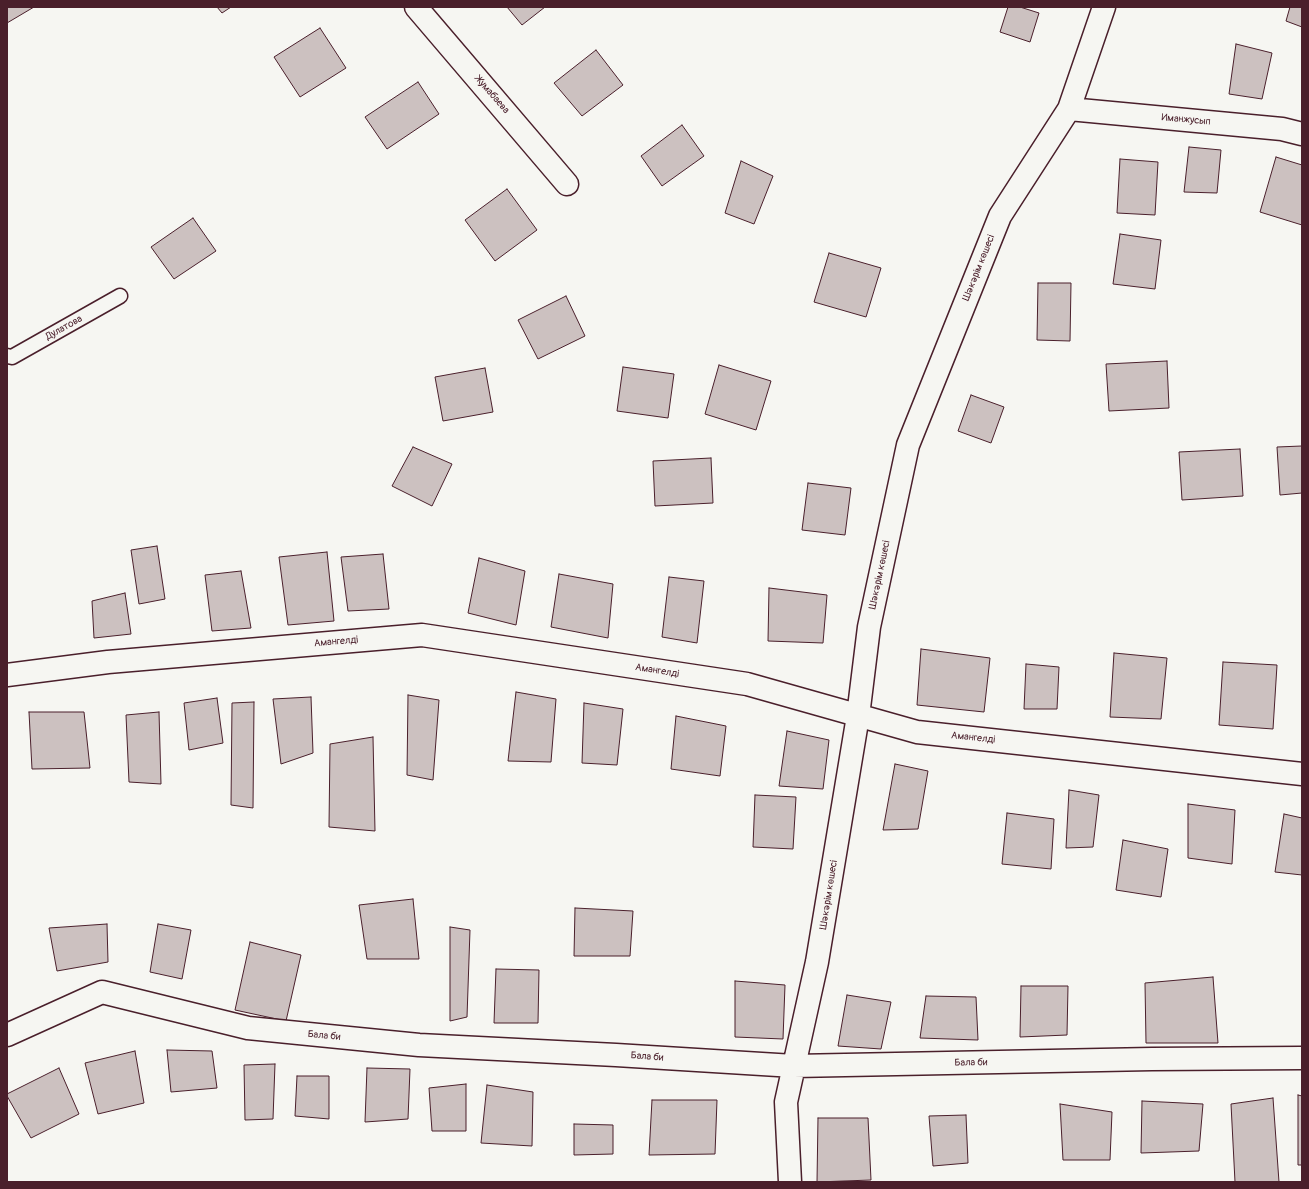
<!DOCTYPE html>
<html>
<head>
<meta charset="utf-8">
<style>
  body { margin:0 }
  #map { position:relative; width:1309px; height:1189px; overflow:hidden; background:#f6f6f2; font-family:Pangolin,sans-serif }
  canvas { display:block }
  .frame { position:absolute; inset:0; border:8px solid #4a1f2b; pointer-events:none }
</style>
</head>
<body>
<div id="map">
<canvas width="1309" height="1189"></canvas>
<div class="frame"></div>
</div>
<script>
const c = document.querySelector('canvas').getContext('2d');
c.lineJoin = 'round';
function fill(path, color) {
  c.fillStyle = color;
  c.fill(path, 'evenodd');
}
function shape(rows) {
  const path = new Path2D();
  for (const r of rows) {
    path.moveTo(r[0], r[1]);
    for (let i = 2; i < r.length; i += 2) path.lineTo(r[i], r[i + 1]);
  }
  return path;
}
function strokePath(path, color, width, dash) {
  c.strokeStyle = color;
  c.lineWidth = width;
  c.lineCap = dash ? 'butt' : 'round';
  c.setLineDash(dash || []);
  c.stroke(path);
}
function write(font, color, halo, rows, align = 'center') {
  c.font = font + ' Pangolin,sans-serif';
  c.lineWidth = 3.5;
  c.setLineDash([]);
  c.textBaseline = 'middle';
  c.strokeStyle = halo;
  c.fillStyle = color;
  for (const [text, x, y, turn = 0] of rows) {
    c.save();
    c.translate(x, y);
    c.rotate((+turn || 0) * Math.PI / 180);
    c.textAlign = isNaN(turn) ? turn : align;
    if (halo) c.strokeText(text, 0, 0);
    c.fillText(text, 0, 0);
    c.restore();
  }
}
const building = shape([
  [7,7,34,7,7,23,7,7],
  [217,7,231,7,222,13,217,7],
  [507,7,545,7,522,25,507,7],
  [1008,7,1020,7,1039,13,1030,42,1000,32,1008,7],
  [1290,7,1302,7,1302,27,1286,21,1290,7],
  [320,28,346,68,300,97,274,57,320,28],
  [1236,44,1272,53,1262,99,1229,94,1236,44],
  [596,50,623,85,582,116,554,83,596,50],
  [418,82,439,114,387,149,365,117,418,82],
  [682,125,704,156,662,186,641,156,682,125],
  [1189,147,1221,150,1217,193,1184,192,1189,147],
  [1276,157,1302,165,1302,225,1260,212,1276,157],
  [1120,159,1158,162,1155,215,1117,213,1120,159],
  [741,161,773,176,754,224,725,213,741,161],
  [507,189,537,230,495,261,465,220,507,189],
  [193,218,216,251,174,279,151,247,193,218],
  [1120,234,1161,240,1155,289,1113,284,1120,234],
  [829,253,881,268,866,317,814,302,829,253],
  [1038,283,1071,283,1070,341,1037,340,1038,283],
  [566,296,585,336,538,359,518,320,566,296],
  [1167,361,1169,408,1109,411,1106,364,1167,361],
  [719,365,771,381,756,430,705,414,719,365],
  [623,367,674,374,668,418,617,411,623,367],
  [485,368,493,412,443,421,435,377,485,368],
  [971,395,1004,407,991,443,958,431,971,395],
  [1302,446,1302,493,1280,495,1277,447,1302,446],
  [413,447,452,464,432,506,392,486,413,447],
  [1240,449,1243,496,1182,500,1179,452,1240,449],
  [711,458,713,503,655,506,653,461,711,458],
  [808,483,851,488,845,535,802,530,808,483],
  [157,546,165,599,139,604,131,550,157,546],
  [327,552,334,621,288,625,279,557,327,552],
  [383,554,389,609,348,611,341,557,383,554],
  [479,558,525,571,516,625,468,613,479,558],
  [241,571,251,628,212,631,205,575,241,571],
  [559,574,613,584,608,638,551,627,559,574],
  [669,577,704,581,697,643,662,637,669,577],
  [769,588,827,595,823,643,768,641,769,588],
  [125,593,131,634,94,638,92,601,125,593],
  [921,649,990,658,984,712,917,705,921,649],
  [1114,653,1167,658,1161,719,1110,717,1114,653],
  [1223,662,1277,665,1273,729,1219,725,1223,662],
  [1026,664,1059,667,1057,709,1024,709,1026,664],
  [516,692,556,699,551,762,508,761,516,692],
  [408,695,439,700,433,780,407,775,408,695],
  [311,697,313,753,281,764,273,699,311,697],
  [217,698,223,743,189,750,184,703,217,698],
  [254,702,253,808,231,805,232,703,254,702],
  [584,703,623,709,617,765,582,763,584,703],
  [29,712,84,712,90,768,32,769,29,712],
  [159,712,161,784,129,782,126,715,159,712],
  [676,716,726,726,720,776,671,769,676,716],
  [787,731,829,740,823,789,779,786,787,731],
  [373,737,375,831,329,827,330,744,373,737],
  [895,764,928,771,918,829,883,830,895,764],
  [1069,790,1099,795,1093,847,1066,848,1069,790],
  [755,795,796,797,793,849,753,847,755,795],
  [1188,804,1235,810,1232,864,1188,858,1188,804],
  [1007,813,1054,819,1051,869,1002,864,1007,813],
  [1284,814,1302,818,1302,875,1275,872,1284,814],
  [1123,840,1168,849,1161,897,1116,890,1123,840],
  [413,899,419,959,367,959,359,905,413,899],
  [575,908,633,911,630,956,574,956,575,908],
  [107,924,108,962,57,971,49,928,107,924],
  [158,924,191,930,182,979,150,972,158,924],
  [450,927,470,930,467,1017,450,1021,450,927],
  [250,942,301,955,286,1021,235,1010,250,942],
  [496,969,539,970,538,1023,494,1023,496,969],
  [1213,977,1218,1043,1146,1043,1145,983,1213,977],
  [735,981,785,985,783,1039,735,1037,735,981],
  [1021,986,1068,986,1067,1035,1020,1037,1021,986],
  [847,995,891,1002,881,1049,838,1046,847,995],
  [926,996,976,997,978,1040,920,1038,926,996],
  [167,1050,212,1051,217,1088,171,1092,167,1050],
  [135,1051,144,1103,98,1114,85,1063,135,1051],
  [275,1064,273,1119,245,1120,244,1065,275,1064],
  [59,1068,79,1114,31,1138,7,1096,7,1094,59,1068],
  [367,1068,410,1069,408,1119,365,1122,367,1068],
  [297,1076,329,1076,329,1119,295,1116,297,1076],
  [466,1084,466,1131,432,1131,429,1088,466,1084],
  [487,1085,533,1092,532,1146,481,1143,487,1085],
  [1298,1095,1302,1096,1302,1165,1298,1165,1298,1095],
  [1273,1098,1279,1182,1235,1182,1231,1104,1273,1098],
  [652,1100,717,1100,715,1154,649,1155,652,1100],
  [1142,1101,1203,1104,1199,1151,1141,1153,1142,1101],
  [1060,1104,1112,1112,1110,1160,1063,1160,1060,1104],
  [966,1115,968,1163,933,1166,929,1116,966,1115],
  [818,1118,868,1118,871,1180,817,1182,818,1118],
  [574,1124,613,1125,613,1154,574,1155,574,1124]
]);
fill(building, '#ccc1c0');
strokePath(building, '#4a1f2b', 1);
const lane = shape([
  [7,356,12,357,120,296]
]);
const street = shape([
  [416,7,567,184],
  [1069,109,1282,129,1302,134],
  [7,675,108,662,422,635,747,684,917,732,1302,774],
  [7,1035,102,992,248,1028,419,1045,616,1055,794,1066,1152,1059,1302,1058],
  [790,1182,786,1102,817,962,858,716,869,627,908,445,1000,216,1069,109,1104,7]
]);
strokePath(lane, '#4a1f2b', 17);
strokePath(street, '#4a1f2b', 25);
strokePath(lane, '#f6f6f2', 14);
strokePath(street, '#f6f6f2', 22);
write('10px', '#4a1f2b', '#f6f6f2', [
  ["Жумабаева",492,95,49],
  ["Иманжусып",1186,120,5],
  ["Шәкәрім көшесі",979,268,-68],
  ["Дулатова",64,328,-29],
  ["Шәкәрім көшесі",880,575,-78],
  ["Амангелді",336,642,-5],
  ["Амангелді",657,671,9],
  ["Амангелді",973,738,6],
  ["Шәкәрім көшесі",829,895,-81],
  ["Бала би",324,1036,5],
  ["Бала би",647,1057,4],
  ["Бала би",971,1063,-1]
]);
</script>
</body>
</html>
